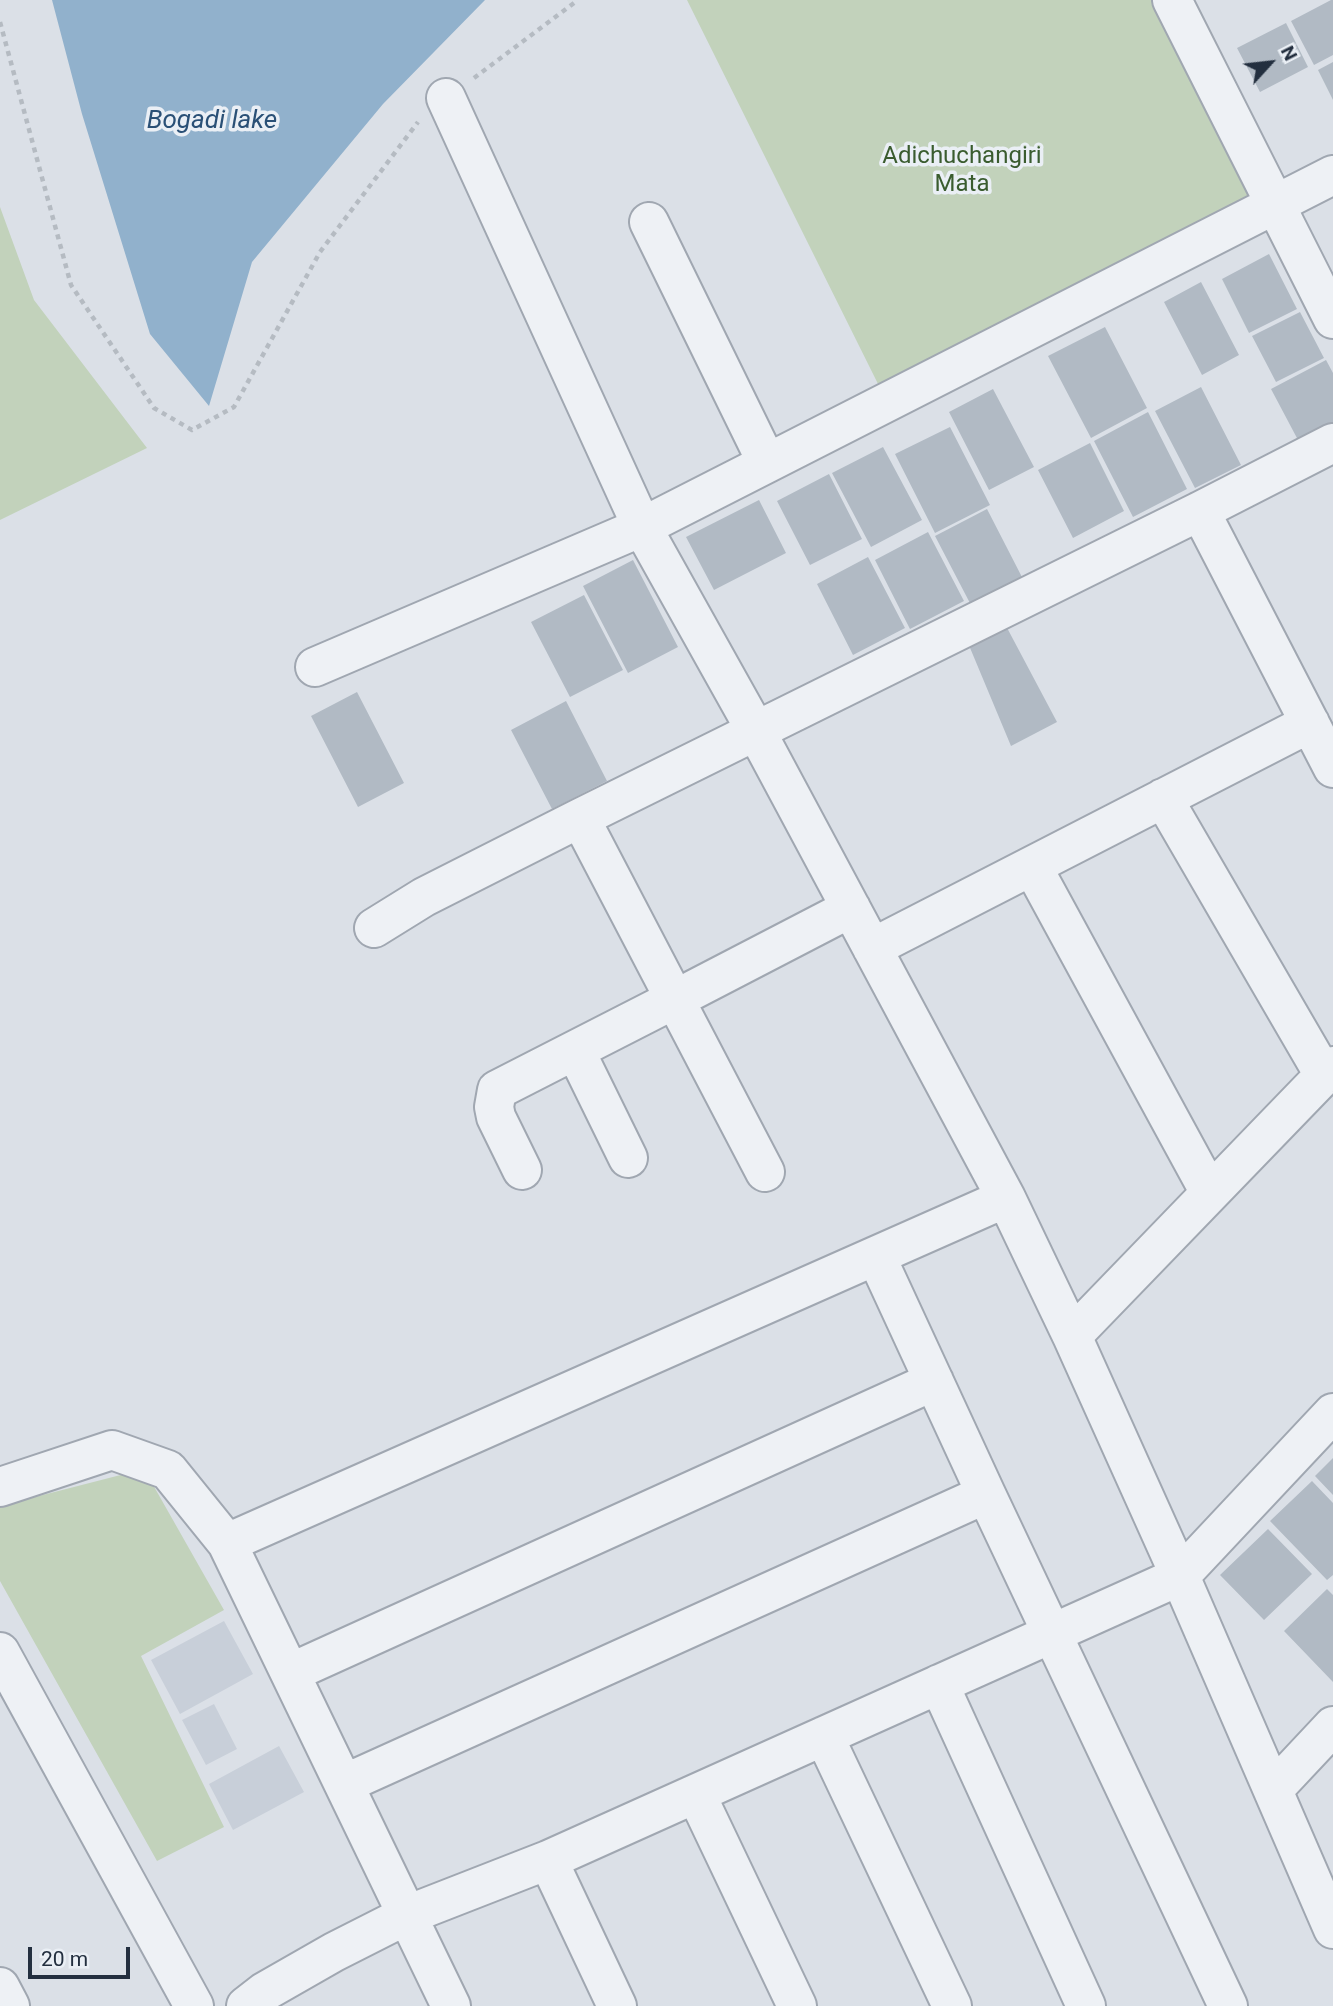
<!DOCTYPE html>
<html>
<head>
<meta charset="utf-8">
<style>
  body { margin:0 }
  #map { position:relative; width:1333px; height:2006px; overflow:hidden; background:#dbe0e7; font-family:Roboto,sans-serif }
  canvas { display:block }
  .north { position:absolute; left:1235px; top:28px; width:70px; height:70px; -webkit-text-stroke:5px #eaeff5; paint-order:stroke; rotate:63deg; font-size:19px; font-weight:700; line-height:28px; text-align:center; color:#232f3f }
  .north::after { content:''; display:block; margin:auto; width:24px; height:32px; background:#232f3f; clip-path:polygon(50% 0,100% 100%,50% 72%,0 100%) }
  .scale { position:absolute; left:28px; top:1947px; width:102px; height:32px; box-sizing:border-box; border:4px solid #232f3f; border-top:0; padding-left:9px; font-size:21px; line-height:24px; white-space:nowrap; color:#232f3f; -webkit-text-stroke:5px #eaeff5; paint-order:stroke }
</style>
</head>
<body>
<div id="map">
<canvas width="1333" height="2006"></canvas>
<div class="north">N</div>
<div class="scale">20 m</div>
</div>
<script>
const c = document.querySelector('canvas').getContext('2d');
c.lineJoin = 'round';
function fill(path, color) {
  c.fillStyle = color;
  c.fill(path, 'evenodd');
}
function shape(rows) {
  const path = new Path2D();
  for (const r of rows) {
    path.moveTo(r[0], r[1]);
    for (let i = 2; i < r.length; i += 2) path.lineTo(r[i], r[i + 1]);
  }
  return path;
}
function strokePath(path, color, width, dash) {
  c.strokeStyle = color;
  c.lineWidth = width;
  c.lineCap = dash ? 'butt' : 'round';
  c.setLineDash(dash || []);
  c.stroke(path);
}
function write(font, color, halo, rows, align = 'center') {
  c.font = font + ' Roboto,sans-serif';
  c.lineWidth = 7;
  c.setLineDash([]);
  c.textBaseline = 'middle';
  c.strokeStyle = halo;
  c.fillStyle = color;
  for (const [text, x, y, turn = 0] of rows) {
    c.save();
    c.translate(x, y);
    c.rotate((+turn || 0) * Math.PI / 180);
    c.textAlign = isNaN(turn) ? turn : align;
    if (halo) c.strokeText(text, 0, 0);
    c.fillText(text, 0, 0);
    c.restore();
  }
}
fill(shape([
  [224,1621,253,1674,180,1714,151,1660],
  [214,1704,237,1749,206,1765,182,1720],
  [279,1746,304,1792,233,1830,209,1784]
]), '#c8cfd9');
fill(shape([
  [687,0,1172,0,1258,213,887,402],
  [0,207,34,300,147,448,0,520],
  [144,1469,224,1610,141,1656,224,1827,157,1861,0,1581,0,1506]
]), '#c2d2bb');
fill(shape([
  [52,0,485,0,383,104,252,262,209,406,150,334,82,114]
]), '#91b1cc');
fill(shape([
  [1331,0,1333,0,1333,55,1314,65,1291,21],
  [1286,23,1308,67,1260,92,1237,48],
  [1333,62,1333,100,1318,70],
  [1269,254,1297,309,1249,333,1222,279],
  [1201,282,1239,355,1202,375,1164,302],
  [1300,312,1324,358,1276,382,1252,336],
  [1105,327,1147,408,1091,438,1048,356],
  [1326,360,1333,373,1333,422,1298,440,1271,389],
  [1201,387,1241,465,1195,488,1155,411],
  [993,389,1034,467,989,490,949,412],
  [1148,412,1187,489,1133,517,1094,441],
  [950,427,990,505,935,533,895,454],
  [1090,443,1124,511,1073,538,1038,470],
  [883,447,922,520,871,547,832,473],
  [829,474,862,539,810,565,777,501],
  [759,500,786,553,714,590,686,537],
  [987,509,1024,581,972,607,935,536],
  [928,532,964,601,910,629,875,560],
  [868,557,905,628,853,655,817,584],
  [633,560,678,647,628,673,583,586],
  [584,595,623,670,570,697,531,622],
  [1005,624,1057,722,1011,746,968,643],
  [357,692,404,783,358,807,311,716],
  [566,701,607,781,552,809,511,730],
  [1333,1458,1333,1495,1315,1476],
  [1312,1481,1333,1503,1333,1575,1327,1580,1270,1521],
  [1268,1529,1312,1574,1264,1620,1220,1575],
  [1327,1589,1333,1595,1333,1682,1284,1631]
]), '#b1bac4');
const minor = shape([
  [1172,0,1333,319],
  [446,98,642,527,756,731,1006,1198,1072,1336,1180,1576,1333,1929],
  [649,222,767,463],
  [1200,511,1333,768],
  [315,667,642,527,1333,175],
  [1163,798,1324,1075],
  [580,818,765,1172],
  [1032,866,1210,1193],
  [374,928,424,897,580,818,1200,511,1333,443],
  [872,948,1310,723],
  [693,990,851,908],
  [575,1050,628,1158],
  [522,1170,496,1117,494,1107,497,1090,673,1000],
  [876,1256,986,1494,1228,2006],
  [1072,1336,1333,1066],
  [0,1487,112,1450,168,1470,227,1543,451,2006],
  [227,1543,1006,1198],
  [0,1652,194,2006],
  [290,1673,934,1381],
  [939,1684,1086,2006],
  [824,1736,952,2006],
  [344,1784,986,1494],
  [1273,1790,1333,1726],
  [696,1794,797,2006],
  [548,1860,617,2006],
  [0,1987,10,2006],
  [246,2006,264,1992,334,1952,407,1915,548,1860,1180,1576,1333,1413]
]);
strokePath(minor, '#a0a7b1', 42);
strokePath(shape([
  [0,22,71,285,154,408,192,430,234,407,320,252,418,122],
  [474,78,578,0]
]), '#b5bbc2', 4.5, [5, 5]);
strokePath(minor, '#eef1f5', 38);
write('24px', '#3a5c2f', '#eaeff5', [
  ["Adichuchangiri",962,157],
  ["Mata",962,185]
]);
write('italic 26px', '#2a5076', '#eaeff5', [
  ["Bogadi lake",212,121]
]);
</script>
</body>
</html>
